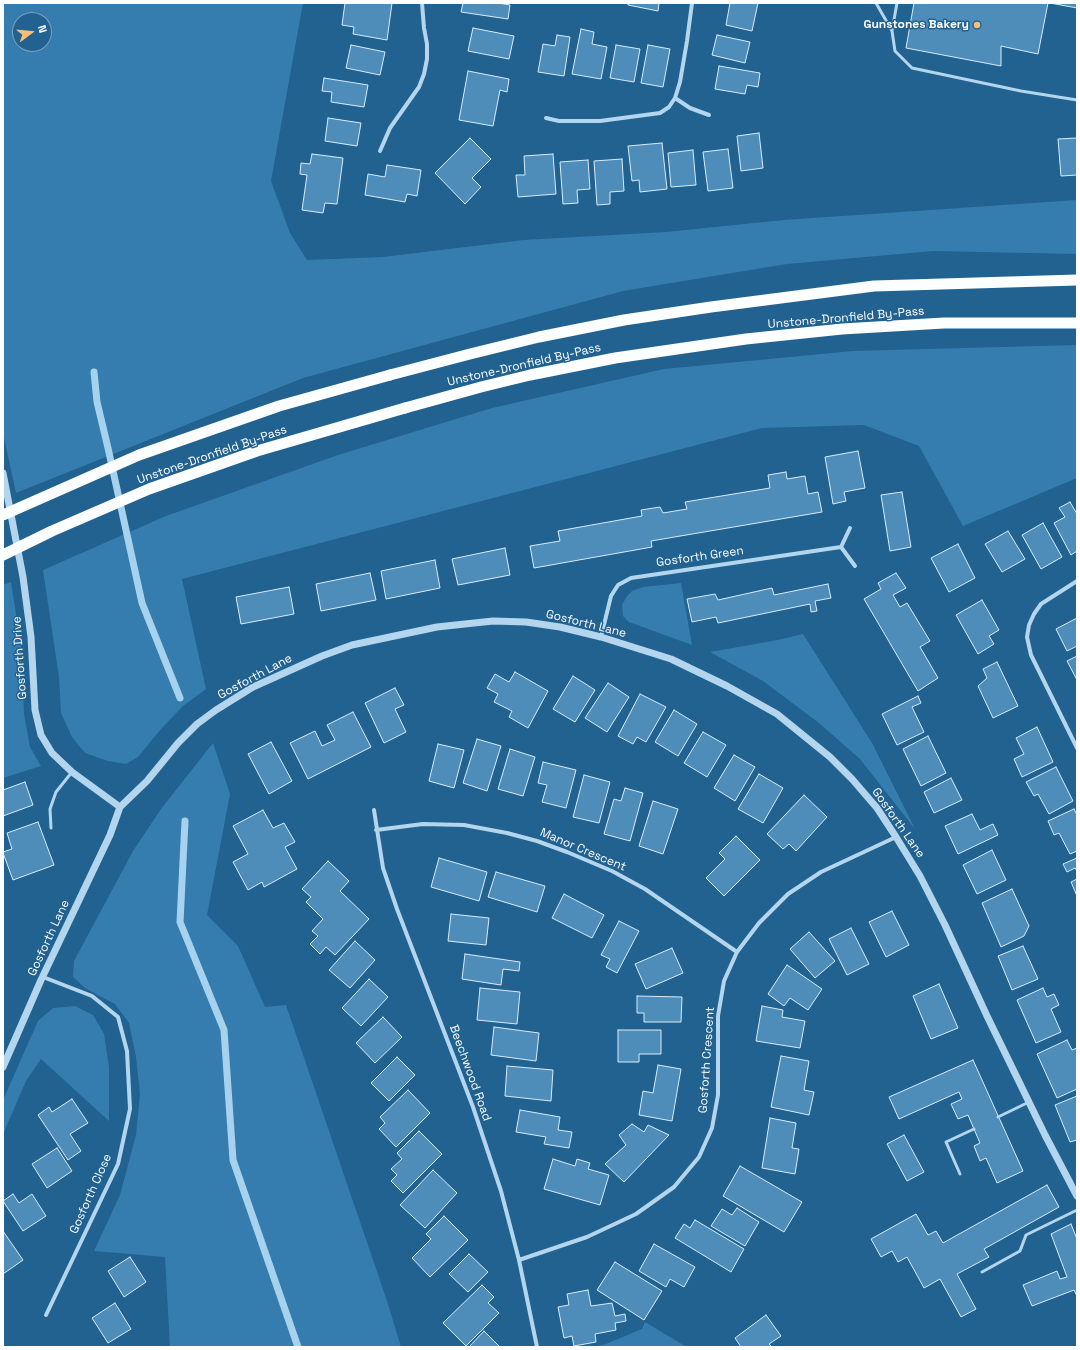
<!DOCTYPE html>
<html>
<head>
<meta charset="utf-8">
<style>
  body { margin:0 }
  #map { position:relative; width:1080px; height:1350px; overflow:hidden; background:#216291; font-family:"Space Grotesk",sans-serif }
  canvas { display:block }
  .frame { position:absolute; inset:0; border:4px solid #fff; pointer-events:none }
  .north { position:absolute; left:12px; top:12px; width:40px; height:40px; box-sizing:border-box; background:#216291; border:1px solid #7aa1bd; border-radius:50%; rotate:74deg; font-size:11px; font-weight:700; line-height:16px; text-align:center; color:#fff }
  .north::after { content:''; display:block; margin:auto; width:14px; height:18px; background:#f9c075; clip-path:polygon(50% 0,100% 100%,50% 72%,0 100%) }
</style>
</head>
<body>
<div id="map">
<canvas width="1080" height="1350"></canvas>
<div class="frame"></div>
<div class="north">N</div>
</div>
<script>
const c = document.querySelector('canvas').getContext('2d');
c.lineJoin = 'round';
function fill(path, color) {
  c.fillStyle = color;
  c.fill(path, 'evenodd');
}
function shape(rows) {
  const path = new Path2D();
  for (const r of rows) {
    path.moveTo(r[0], r[1]);
    for (let i = 2; i < r.length; i += 2) path.lineTo(r[i], r[i + 1]);
  }
  return path;
}
function strokePath(path, color, width, dash) {
  c.strokeStyle = color;
  c.lineWidth = width;
  c.lineCap = dash ? 'butt' : 'round';
  c.setLineDash(dash || []);
  c.stroke(path);
}
function write(font, color, halo, rows, align = 'center') {
  c.font = font + ' "Space Grotesk",sans-serif';
  c.lineWidth = 3;
  c.setLineDash([]);
  c.textBaseline = 'middle';
  c.strokeStyle = halo;
  c.fillStyle = color;
  for (const [text, x, y, turn = 0] of rows) {
    c.save();
    c.translate(x, y);
    c.rotate((+turn || 0) * Math.PI / 180);
    c.textAlign = isNaN(turn) ? turn : align;
    if (halo) c.strokeText(text, 0, 0);
    c.fillText(text, 0, 0);
    c.restore();
  }
}
fill(shape([
  [3,3,303,3,271,181,290,233,307,260,383,257,524,240,666,232,784,220,1077,200,1077,254,933,251,787,264,623,291,303,378,16,493,3,433],
  [20,20,44,20,44,44,20,44],
  [1077,345,1077,478,963,526,919,446,864,425,762,428,182,579,206,689,183,706,161,729,138,757,126,764,108,761,85,753,72,737,61,713,59,677,43,570,166,516,338,455,492,408,664,369,853,351],
  [11,582,21,646,24,714,30,747,41,766,3,778,3,585],
  [681,583,692,645,629,622,623,616,622,605,627,596,632,591,643,587],
  [803,634,872,743,915,829,860,759,819,723,763,681,710,652,778,640],
  [213,743,230,794,207,915,238,946,265,1007,286,1005,386,1298,401,1347,170,1347,165,1257,94,1251,120,1195,136,1135,140,1094,136,1057,129,1023,115,1004,85,988,73,977,74,961,133,851,161,809],
  [75,1006,93,1015,104,1034,109,1067,109,1121,41,1059,26,1081,3,1134,3,1100,38,1021,53,1008],
  [645,1322,685,1346,593,1347,606,1344,642,1329]
]), '#357daf');
strokePath(shape([
  [94,372,97,402,108,448,142,603,180,698],
  [185,821,180,922,224,1030,233,1160,298,1347]
]), '#a7d2ee', 7);
const building = shape([
  [345,3,392,3,387,40,353,34,354,27,342,25,345,3],
  [463,3,498,3,510,5,508,19,461,12,463,3],
  [628,3,659,3,658,11,628,5,628,3],
  [730,3,758,3,752,31,726,25,730,3],
  [914,3,1048,3,1038,54,1001,46,1001,66,906,48,914,3],
  [1050,3,1077,3,1077,8,1050,3],
  [473,28,514,36,509,59,468,51,473,28],
  [581,29,594,32,592,44,607,47,601,79,572,74,581,29],
  [557,35,570,37,564,76,538,72,543,44,555,46,557,35],
  [717,35,750,42,745,63,712,55,717,35],
  [351,45,385,52,380,75,346,68,351,45],
  [616,45,640,49,634,82,610,78,616,45],
  [648,45,670,49,663,87,641,83,648,45],
  [719,66,760,73,758,87,747,85,745,94,715,89,719,66],
  [468,71,509,79,507,92,500,90,493,126,459,120,468,71],
  [324,78,368,85,364,107,331,102,332,92,322,91,324,78],
  [328,118,361,123,357,146,325,141,328,118],
  [759,133,763,168,741,171,737,136,759,133],
  [470,138,491,159,472,178,481,187,465,204,435,173,470,138],
  [1077,138,1077,175,1061,176,1058,139,1077,138],
  [662,143,667,189,640,192,639,180,632,181,628,146,662,143],
  [728,149,733,188,708,191,703,152,728,149],
  [693,150,696,185,671,187,668,153,693,150],
  [312,154,343,158,337,204,325,203,323,213,302,210,307,175,300,174,301,163,310,164,312,154],
  [553,154,556,194,518,197,516,175,525,175,524,156,553,154],
  [622,159,624,191,610,192,610,204,597,205,594,161,622,159],
  [588,160,590,189,577,190,578,203,563,204,560,162,588,160],
  [387,165,421,170,417,196,407,194,405,202,365,195,368,174,385,177,387,165],
  [858,451,865,488,844,492,846,501,833,504,825,457,858,451],
  [786,472,787,479,805,476,808,494,818,492,822,512,651,541,652,547,534,568,530,546,560,541,558,531,642,516,641,510,660,507,663,513,687,509,685,502,770,488,768,475,786,472],
  [902,492,911,547,890,551,881,495,902,492],
  [1070,502,1077,514,1077,551,1071,555,1054,523,1065,517,1059,508,1070,502],
  [1043,523,1062,557,1041,569,1022,535,1043,523],
  [1008,531,1025,559,1002,572,985,544,1008,531],
  [958,544,975,578,949,592,931,558,958,544],
  [505,548,510,575,458,585,452,559,505,548],
  [435,560,440,588,386,599,381,571,435,560],
  [370,573,376,600,321,611,316,584,370,573],
  [896,573,906,588,893,595,900,607,907,603,930,641,920,647,938,678,918,691,864,599,881,589,878,583,896,573],
  [828,584,831,598,815,601,817,611,811,612,810,604,718,623,716,617,692,622,687,599,715,594,718,600,772,588,774,595,828,584],
  [289,587,294,614,241,624,236,597,289,587],
  [982,600,999,630,989,636,994,644,978,654,956,615,982,600],
  [1077,618,1077,646,1067,651,1056,629,1077,618],
  [1077,656,1077,680,1067,661,1077,656],
  [997,662,1018,706,993,718,978,686,987,678,983,669,997,662],
  [515,672,548,691,528,728,509,717,512,711,494,702,498,694,487,688,495,674,509,682,515,672],
  [573,676,595,690,575,722,553,709,573,676],
  [608,683,629,697,607,732,585,718,608,683],
  [395,688,404,705,395,709,406,732,384,743,365,703,395,688],
  [640,694,666,707,646,742,637,737,633,744,618,736,640,694],
  [918,696,921,703,912,707,924,732,897,745,882,714,918,696],
  [674,710,697,724,678,756,655,742,674,710],
  [353,712,371,747,308,779,290,743,315,731,322,746,335,740,327,725,353,712],
  [1037,727,1053,762,1022,777,1014,759,1024,754,1016,738,1037,727],
  [703,732,726,745,707,777,684,763,703,732],
  [928,736,946,773,921,786,903,749,928,736],
  [477,739,501,746,487,791,463,783,477,739],
  [271,742,292,781,269,794,248,754,271,742],
  [438,744,464,750,454,788,429,781,438,744],
  [510,749,535,757,523,796,498,789,510,749],
  [734,755,755,767,735,801,714,788,734,755],
  [543,762,576,770,566,808,542,802,547,785,538,783,543,762],
  [1056,767,1073,801,1049,814,1038,794,1034,796,1026,782,1056,767],
  [759,774,783,788,763,823,738,809,759,774],
  [584,775,610,782,599,823,573,817,584,775],
  [951,778,962,800,934,813,924,792,951,778],
  [25,782,33,805,3,816,3,790,25,782],
  [625,788,643,793,630,841,604,834,614,799,621,801,625,788],
  [804,795,827,817,796,851,789,844,783,849,767,834,804,795],
  [653,801,678,809,663,854,639,846,653,801],
  [1074,809,1077,815,1077,851,1070,854,1059,833,1054,835,1048,821,1074,809],
  [263,810,273,828,284,823,295,842,285,847,297,869,264,887,262,882,248,890,233,862,248,854,233,826,263,810],
  [972,814,980,830,993,824,998,835,958,854,945,826,972,814],
  [38,822,54,865,13,880,3,853,3,852,12,849,7,833,38,822],
  [736,836,760,860,724,896,706,878,725,859,719,853,736,836],
  [992,850,1006,880,977,894,963,865,992,850],
  [439,858,487,872,479,901,431,887,439,858],
  [1077,858,1077,871,1075,868,1067,872,1063,864,1077,858],
  [328,861,349,881,340,891,369,919,335,955,326,947,320,954,310,944,318,936,312,931,323,919,306,902,311,897,302,889,328,861],
  [496,872,545,886,537,912,488,897,496,872],
  [1077,879,1077,896,1071,882,1077,879],
  [1012,889,1029,926,1024,936,1001,947,982,903,1012,889],
  [564,894,604,915,592,938,552,918,564,894],
  [892,911,909,945,886,957,869,922,892,911],
  [451,914,489,918,486,945,448,941,451,914],
  [619,921,639,931,617,973,606,967,610,959,601,955,619,921],
  [851,928,869,964,847,975,829,939,851,928],
  [809,932,835,961,815,978,790,949,809,932],
  [355,941,375,960,350,988,329,970,355,941],
  [1023,946,1038,979,1012,990,998,956,1023,946],
  [672,948,683,973,646,989,635,964,672,948],
  [465,954,520,962,519,971,503,969,501,985,462,979,465,954],
  [787,965,822,989,808,1010,790,998,784,1006,768,994,787,965],
  [369,979,388,997,361,1026,342,1008,369,979],
  [939,984,958,1028,931,1039,913,996,939,984],
  [480,988,520,992,517,1024,477,1020,480,988],
  [1043,988,1047,997,1054,994,1059,1005,1051,1009,1061,1032,1036,1043,1017,1000,1043,988],
  [637,996,682,997,681,1022,644,1022,644,1013,637,1013,637,996],
  [762,1006,783,1010,782,1017,805,1021,800,1048,756,1041,762,1006],
  [383,1017,402,1037,375,1063,356,1043,383,1017],
  [494,1027,539,1033,536,1061,491,1055,494,1027],
  [618,1030,661,1030,661,1054,639,1054,639,1062,618,1062,618,1030],
  [1067,1040,1072,1050,1077,1048,1077,1089,1057,1098,1037,1054,1067,1040],
  [781,1056,809,1061,804,1090,814,1092,809,1115,771,1107,781,1056],
  [397,1057,415,1075,389,1101,371,1083,397,1057],
  [973,1060,1023,1171,997,1183,986,1158,980,1161,974,1146,980,1143,968,1115,958,1119,951,1104,962,1099,959,1092,899,1119,889,1097,973,1060],
  [658,1065,681,1069,672,1121,639,1115,643,1091,653,1093,658,1065],
  [507,1066,553,1070,551,1101,505,1096,507,1066],
  [408,1090,430,1113,396,1147,379,1129,385,1123,380,1117,408,1090],
  [1077,1096,1077,1140,1070,1142,1055,1105,1077,1096],
  [72,1099,88,1123,70,1134,81,1151,68,1160,38,1115,49,1107,52,1112,72,1099],
  [520,1110,560,1117,558,1130,572,1132,569,1148,544,1144,546,1137,516,1132,520,1110],
  [770,1118,796,1123,792,1148,799,1149,795,1174,762,1168,770,1118],
  [632,1124,644,1132,648,1125,669,1135,624,1182,605,1164,626,1145,619,1135,632,1124],
  [419,1131,442,1154,403,1193,391,1181,397,1175,391,1169,402,1159,397,1153,419,1131],
  [904,1135,924,1172,907,1181,887,1144,904,1135],
  [57,1148,72,1171,47,1188,32,1164,57,1148],
  [553,1159,575,1166,577,1159,590,1163,588,1169,609,1175,600,1205,544,1189,553,1159],
  [740,1166,802,1202,784,1232,723,1196,740,1166],
  [433,1170,457,1193,425,1228,400,1205,433,1170],
  [1047,1185,1059,1207,984,1249,989,1257,957,1274,976,1309,961,1317,940,1279,924,1288,907,1257,898,1262,892,1251,881,1257,871,1239,916,1214,928,1235,936,1231,943,1243,1047,1185],
  [13,1194,19,1203,32,1194,46,1216,23,1231,3,1201,13,1194],
  [737,1208,759,1222,745,1246,711,1226,722,1209,732,1215,737,1208],
  [444,1216,468,1240,430,1277,412,1258,431,1239,426,1234,444,1216],
  [695,1220,744,1249,731,1272,675,1238,684,1224,690,1228,695,1220],
  [1071,1224,1077,1239,1077,1296,1074,1290,1032,1306,1023,1285,1057,1271,1060,1279,1067,1277,1051,1234,1071,1224],
  [3,1231,23,1260,3,1274,3,1231],
  [654,1244,695,1267,684,1287,670,1279,666,1287,639,1271,654,1244],
  [469,1254,488,1272,468,1292,449,1274,469,1254],
  [130,1257,146,1282,124,1297,108,1271,130,1257],
  [615,1262,662,1291,644,1320,597,1290,615,1262],
  [482,1285,494,1297,488,1303,499,1313,466,1346,443,1323,482,1285],
  [588,1290,591,1306,612,1303,615,1316,625,1314,626,1321,615,1323,616,1330,595,1334,596,1342,574,1346,572,1336,564,1338,558,1307,569,1305,567,1294,588,1290],
  [115,1303,131,1329,108,1343,92,1318,115,1303],
  [766,1315,781,1336,769,1344,772,1347,741,1347,735,1338,766,1315],
  [484,1331,500,1347,469,1347,484,1331]
]);
fill(building, '#4e8dba');
strokePath(building, '#d8ecf9', 1);
strokePath(shape([
  [876,3,892,31],
  [897,3,892,31,895,51,912,68,1021,91,1077,100],
  [51,828,50,809,56,792,72,772],
  [998,1117,1029,1102],
  [960,1174,946,1142,974,1129],
  [982,1272,1020,1251,1026,1235,1077,1210]
]), '#b3d5ed', 3);
strokePath(shape([
  [675,98,690,108,709,115],
  [546,118,559,121,600,121,660,113,669,107,675,98,680,82,687,41,692,3],
  [380,151,390,128,419,87,424,74,427,59,427,44,424,28,422,3],
  [850,528,841,547,855,566],
  [1077,581,1041,604,1034,614,1029,625,1027,637,1031,655,1077,748],
  [601,637,611,596,618,585,631,578,841,547],
  [374,810,383,868,397,909,473,1107,501,1191,519,1260,537,1347],
  [376,830,423,824,464,825,507,833,537,841,567,852,612,871,645,889,737,952],
  [43,977,92,996,118,1017,127,1051,130,1109,118,1164,46,1315],
  [519,1260,587,1237,636,1214,674,1187,699,1157,712,1128,718,1095,718,1016,724,981,737,952,759,923,788,894,821,872,896,837]
]), '#b3d5ed', 4);
strokePath(shape([
  [3,473,23,577,31,637,35,710,41,735,52,753,72,772,120,807],
  [3,1067,41,980,110,835,120,807,147,781,178,743,197,724,216,710,253,687,322,656,352,645,437,627,493,621,526,622,560,627,601,637,671,659,727,686,777,714,830,757,852,779,877,808,896,837,920,876,945,925,987,1016,1045,1135,1077,1196]
]), '#b3d5ed', 7);
strokePath(shape([
  [390,375,470,354,539,337,624,320,711,307,874,286,1077,280],
  [405,408,481,387,530,375,615,358,746,339,842,329,944,323,1077,323]
]), '#fcfeff', 11);
strokePath(shape([
  [3,515,139,455,279,406,390,375],
  [3,555,52,531,149,489,257,451,405,408]
]), '#fcfeff', 11);
for (const [x, y, r, color] of [
  [977,25,4,"#f9c075"]
]) {
  const dot = new Path2D();
  dot.arc(x, y, r, 0, 2 * Math.PI);
  c.fillStyle = color;
  c.fill(dot);
  strokePath(dot, '#216291', 1.5);
}
write('bold 12px', '#fff', '#216291', [
  ["Gunstones Bakery",969,25]
], 'right');
write('12px', '#fff', '#216291', [
  ["Unstone-Dronfield By-Pass",846,318,-5],
  ["Unstone-Dronfield By-Pass",524,365,-13],
  ["Unstone-Dronfield By-Pass",212,455,-19],
  ["Gosforth Green",700,557,-8],
  ["Gosforth Lane",586,624,14],
  ["Gosforth Drive",20,658,-94],
  ["Gosforth Lane",255,677,-28],
  ["Gosforth Lane",898,823,55],
  ["Manor Crescent",583,850,23],
  ["Gosforth Lane",49,938,-65],
  ["Gosforth Crescent",707,1060,-86],
  ["Beechwood Road",470,1073,70],
  ["Gosforth Close",91,1194,-66]
]);
</script>
</body>
</html>
